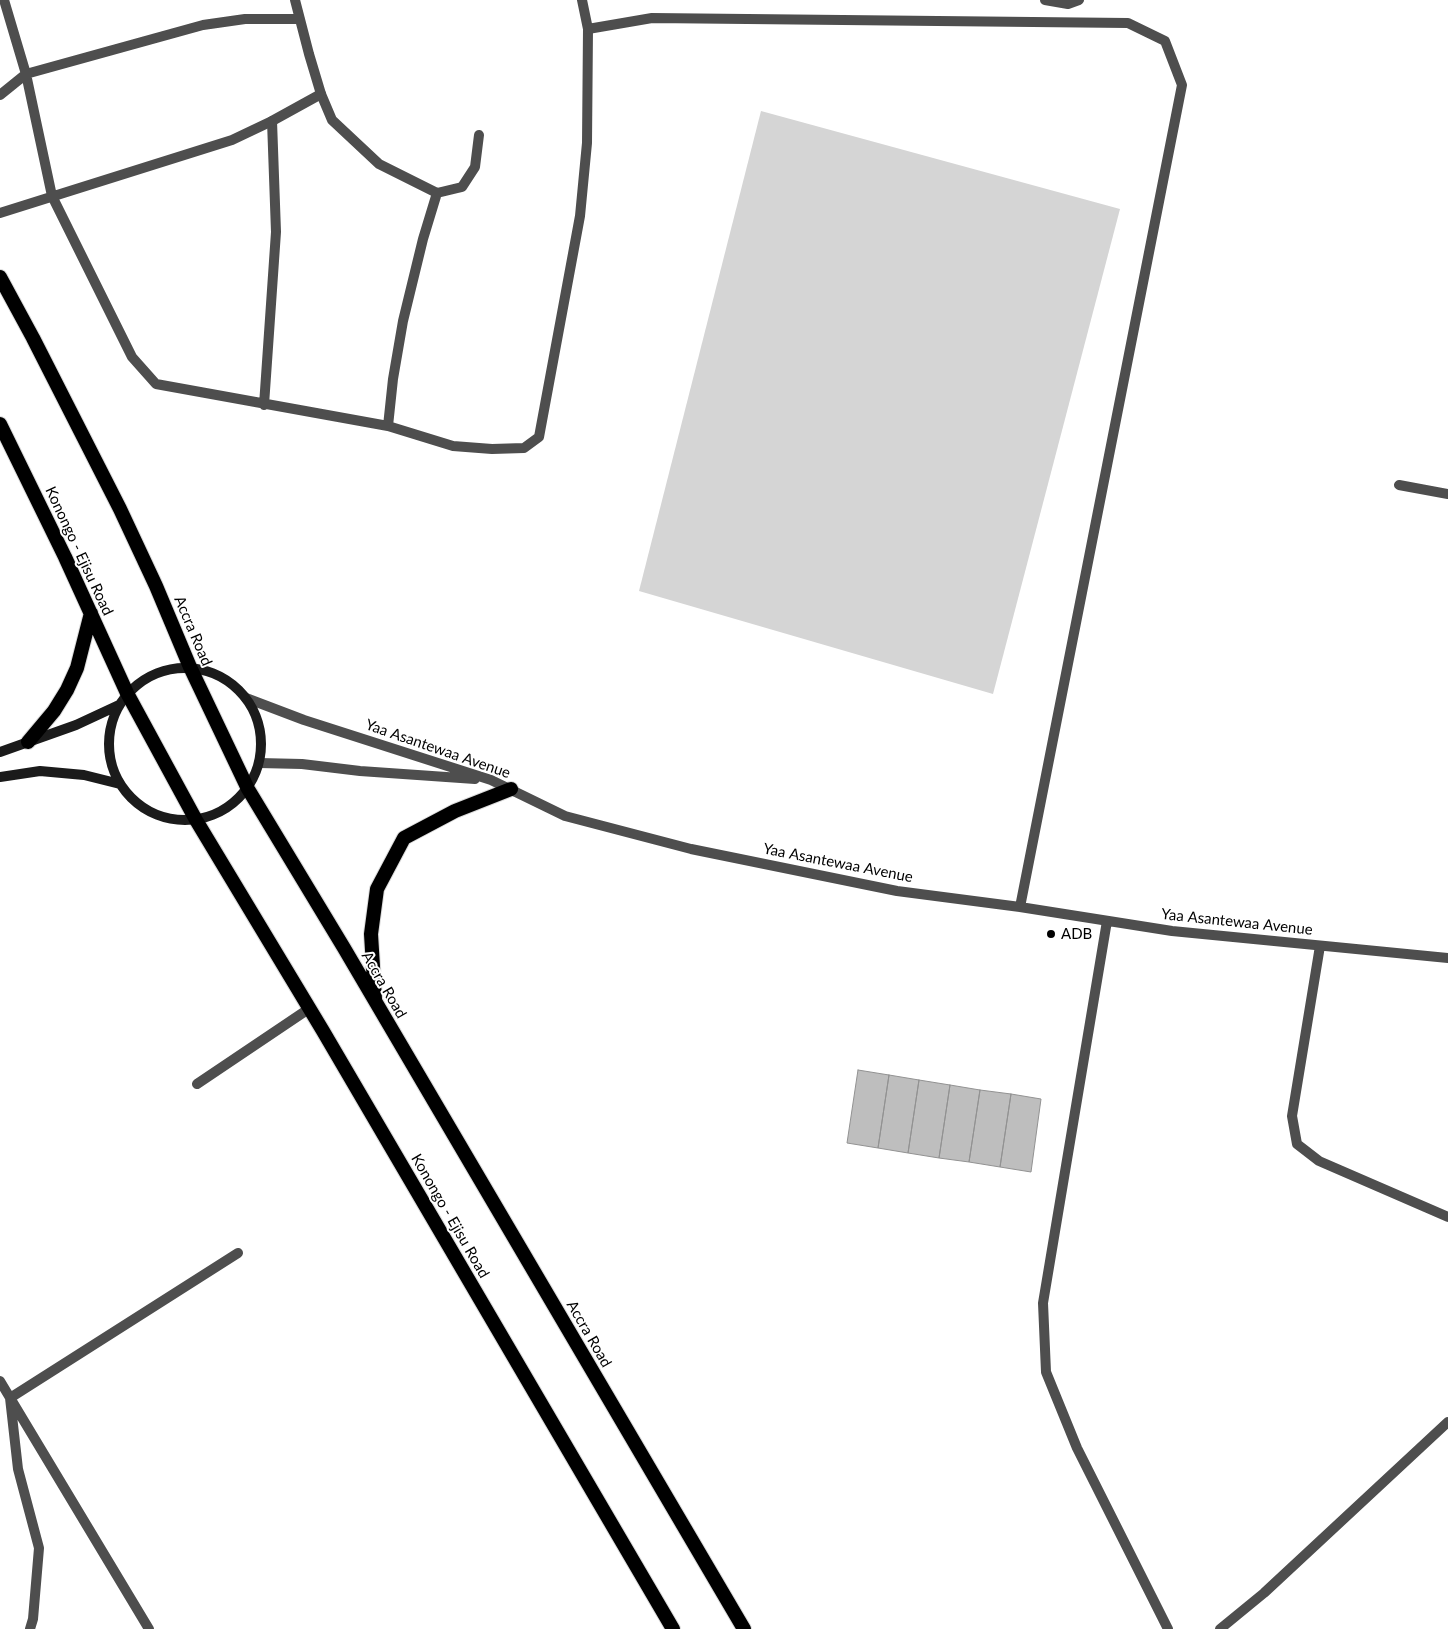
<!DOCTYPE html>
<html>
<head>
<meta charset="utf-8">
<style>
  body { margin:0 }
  canvas { display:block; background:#fff }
</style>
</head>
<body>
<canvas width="1448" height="1629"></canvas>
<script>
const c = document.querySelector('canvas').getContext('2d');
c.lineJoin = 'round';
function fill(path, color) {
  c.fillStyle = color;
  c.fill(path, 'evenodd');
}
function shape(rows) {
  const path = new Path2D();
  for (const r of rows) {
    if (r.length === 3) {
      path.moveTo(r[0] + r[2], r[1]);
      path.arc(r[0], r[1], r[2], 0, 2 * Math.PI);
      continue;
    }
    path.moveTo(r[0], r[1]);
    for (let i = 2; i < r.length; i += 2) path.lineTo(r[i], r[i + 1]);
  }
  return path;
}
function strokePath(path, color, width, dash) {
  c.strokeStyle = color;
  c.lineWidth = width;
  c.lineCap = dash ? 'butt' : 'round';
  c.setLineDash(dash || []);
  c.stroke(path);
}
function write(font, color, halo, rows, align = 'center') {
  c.font = font + ' Lato,sans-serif';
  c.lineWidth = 4;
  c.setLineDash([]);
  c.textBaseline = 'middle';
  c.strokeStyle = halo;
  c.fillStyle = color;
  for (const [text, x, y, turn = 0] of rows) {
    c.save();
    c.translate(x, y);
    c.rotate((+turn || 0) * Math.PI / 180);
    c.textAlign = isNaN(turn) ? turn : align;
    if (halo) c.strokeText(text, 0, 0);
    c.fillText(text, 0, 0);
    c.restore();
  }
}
fill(shape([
  [761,111,1120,209,993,694,639,591]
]), '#d5d5d5');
const building = shape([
  [858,1070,889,1075,878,1148,847,1143,858,1070],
  [889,1075,919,1080,908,1153,878,1148,889,1075],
  [919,1080,950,1085,939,1158,908,1153,919,1080],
  [950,1085,980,1090,969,1162,939,1158,950,1085],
  [980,1090,1011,1094,1000,1167,969,1162,980,1090],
  [1011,1094,1041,1099,1031,1172,1000,1167,1011,1094]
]);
fill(building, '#bebebe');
strokePath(building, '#929292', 1);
const trunk = shape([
  [0,277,33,338,120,509,156,586,190,667,248,789,344,948,744,1629],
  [0,424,65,557,127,693,196,820,323,1031,673,1629],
  [28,742,54,711,67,690,77,668,91,613],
  [375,999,371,934,377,889,404,838,455,811,511,789]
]);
strokePath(trunk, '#dbdbdb', 16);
strokePath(shape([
  [1045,0,1068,4,1079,0],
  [321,94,332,120,379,164,437,193,462,187,475,167,479,135],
  [52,196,132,357,156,384,388,426,453,446,492,449,524,448,539,437,580,216,587,143,588,29],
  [264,405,276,232,272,121],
  [388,426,393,379,403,321,423,239,437,193],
  [197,1084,310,1008]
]), '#4e4e4e', 10);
strokePath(shape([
  [4,0,26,74,52,196],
  [582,0,588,29,652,18,1128,23,1165,41,1182,85,1020,907],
  [0,95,26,74,203,25,245,19,300,19],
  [0,213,232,140,272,121,321,94,309,54,295,0],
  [1399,485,1448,494],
  [246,698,304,720,491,780,565,816,691,849,897,891,1020,907,1172,931,1448,958],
  [259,763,302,764,360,771,475,779],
  [1107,921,1043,1303,1046,1372,1077,1448,1168,1629],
  [1320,946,1292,1116,1297,1144,1319,1161,1448,1217],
  [0,1381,149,1629],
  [30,1629,33,1619,39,1548,18,1469,10,1398,238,1253],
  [1220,1629,1264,1593,1448,1422]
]), '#4e4e4e', 10);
strokePath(shape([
  [185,744,76],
  [0,752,76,725,119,705],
  [0,777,40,771,84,775,120,784]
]), '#1b1b1b', 10);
strokePath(trunk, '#000', 14);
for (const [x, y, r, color] of [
  [1051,934,5,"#000"]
]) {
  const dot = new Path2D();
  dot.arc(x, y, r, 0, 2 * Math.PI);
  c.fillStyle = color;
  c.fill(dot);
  strokePath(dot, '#fff', 2);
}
write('15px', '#000', '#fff', [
  ["Konongo - Ejisu Road",79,551,65],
  ["Accra Road",193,631,67],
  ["Yaa Asantewaa Avenue",438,749,19],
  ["Yaa Asantewaa Avenue",838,863,11],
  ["Yaa Asantewaa Avenue",1237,922,6],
  ["Accra Road",384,985,60],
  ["Konongo - Ejisu Road",450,1216,60],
  ["Accra Road",589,1334,60]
]);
write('15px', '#000', '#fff', [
  ["ADB",1061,934]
], 'left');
</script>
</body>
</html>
